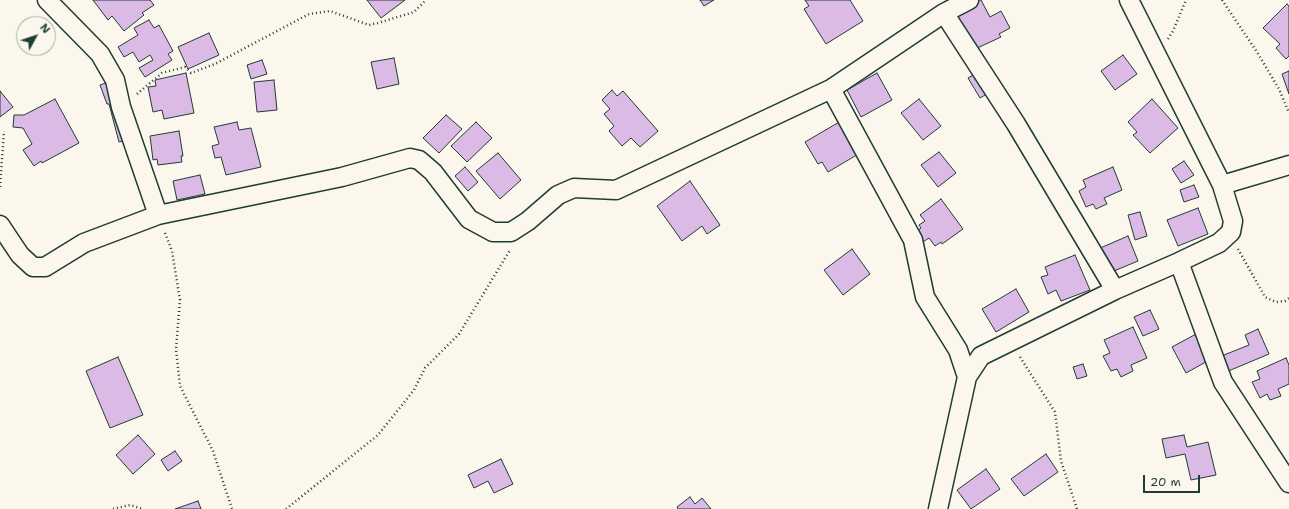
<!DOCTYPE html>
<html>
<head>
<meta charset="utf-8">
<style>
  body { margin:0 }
  #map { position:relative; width:1289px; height:509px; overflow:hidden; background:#fbf7ec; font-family:"Shantell Sans",sans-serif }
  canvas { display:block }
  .north { position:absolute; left:16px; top:16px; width:40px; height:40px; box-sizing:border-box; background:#fbf7ec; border:1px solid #a3ada2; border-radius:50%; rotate:50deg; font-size:11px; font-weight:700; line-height:16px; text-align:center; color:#1f3d34 }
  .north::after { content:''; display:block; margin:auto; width:14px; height:18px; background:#1f3d34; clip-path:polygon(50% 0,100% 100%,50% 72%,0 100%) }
  .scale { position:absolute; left:1143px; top:475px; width:57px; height:18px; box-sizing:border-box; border:2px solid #1f3d34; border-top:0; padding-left:5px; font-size:12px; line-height:14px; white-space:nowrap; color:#1f3d34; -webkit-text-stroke:3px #fbf7ec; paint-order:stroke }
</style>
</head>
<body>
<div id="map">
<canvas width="1289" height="509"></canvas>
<div class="north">N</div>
<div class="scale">20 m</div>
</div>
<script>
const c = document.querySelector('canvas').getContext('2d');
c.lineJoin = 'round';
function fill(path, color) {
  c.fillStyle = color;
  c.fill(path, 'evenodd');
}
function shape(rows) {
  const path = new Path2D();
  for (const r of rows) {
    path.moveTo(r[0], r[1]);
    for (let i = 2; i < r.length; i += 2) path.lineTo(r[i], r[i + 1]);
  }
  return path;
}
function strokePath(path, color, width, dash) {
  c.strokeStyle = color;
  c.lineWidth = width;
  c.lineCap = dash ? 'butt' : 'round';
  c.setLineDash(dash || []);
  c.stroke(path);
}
const building = shape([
  [93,0,150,0,154,5,142,13,144,15,124,31,112,16,108,20,93,0],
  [367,0,405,0,381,18,367,0],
  [700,0,714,0,704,6,700,0],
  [805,0,850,0,863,21,826,44,804,9,809,6,805,0],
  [978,0,981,0,990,17,1001,11,1010,28,999,34,1001,37,973,50,953,12,978,0],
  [1287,4,1289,6,1289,56,1286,59,1276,48,1280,44,1263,28,1287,4],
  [149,20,154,28,159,25,173,51,168,54,172,60,145,77,139,68,153,60,150,55,139,62,133,52,124,57,118,47,138,35,134,28,149,20],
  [209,33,219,55,188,69,178,47,209,33],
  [1123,55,1137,74,1115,90,1101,71,1123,55],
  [394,58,399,84,377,89,371,62,394,58],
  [262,60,267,74,251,79,247,65,262,60],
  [1289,71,1289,94,1282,74,1289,71],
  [978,72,990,92,980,98,968,78,978,72],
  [186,73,194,113,164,119,162,110,153,112,148,87,156,86,155,80,186,73],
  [877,73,892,100,861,117,847,90,877,73],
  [274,80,277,110,257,112,254,82,274,80],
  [111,81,127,140,119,142,109,104,107,104,100,85,111,81],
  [612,90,617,96,623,91,658,131,640,147,631,138,622,146,609,131,614,126,604,114,610,109,602,100,612,90],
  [0,91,13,107,0,117,0,91],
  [55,99,79,143,42,163,41,161,34,166,23,150,32,144,23,128,13,127,14,115,24,115,55,99],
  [919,99,941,126,923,140,901,113,919,99],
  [1152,99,1178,128,1150,153,1133,135,1137,132,1128,122,1152,99],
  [446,115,462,129,439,153,423,138,446,115],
  [841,121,860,153,828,172,822,162,818,164,805,142,841,121],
  [237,122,239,130,251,128,261,167,226,175,221,157,215,158,212,146,219,144,214,127,237,122],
  [476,122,492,138,467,162,451,146,476,122],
  [179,131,183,156,181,156,182,162,158,165,157,159,153,160,150,136,179,131],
  [939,152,956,173,938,187,921,165,939,152],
  [498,153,521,180,500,199,476,171,498,153],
  [1184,161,1194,175,1181,183,1172,169,1184,161],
  [465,167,478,182,468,191,455,176,465,167],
  [1113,167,1122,190,1104,198,1107,204,1096,209,1093,204,1086,207,1079,191,1086,187,1083,180,1113,167],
  [200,175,205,194,177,200,173,181,200,175],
  [690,181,720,225,707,234,702,226,682,241,657,206,690,181],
  [1194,185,1199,197,1184,202,1180,190,1194,185],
  [941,199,963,229,942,244,941,242,935,246,929,238,923,242,916,232,921,228,919,225,925,221,920,215,941,199],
  [1198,208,1208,234,1178,246,1167,220,1198,208],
  [1140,212,1147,236,1135,240,1128,215,1140,212],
  [1128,236,1138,261,1109,273,1098,249,1128,236],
  [852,249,870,274,843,295,824,270,852,249],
  [1075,255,1090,290,1061,301,1056,290,1048,294,1041,277,1048,275,1045,267,1075,255],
  [1016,289,1029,312,996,332,982,309,1016,289],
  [1150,310,1159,329,1143,336,1134,317,1150,310],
  [1133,327,1147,358,1131,365,1133,371,1121,377,1117,369,1111,371,1103,356,1110,353,1104,340,1133,327],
  [1258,329,1269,354,1226,372,1219,357,1249,345,1245,335,1258,329],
  [1198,333,1213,358,1186,373,1172,347,1198,333],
  [118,357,143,415,110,428,86,371,118,357],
  [1286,358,1289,365,1289,384,1278,389,1281,396,1270,400,1267,394,1260,398,1252,382,1260,379,1257,371,1286,358],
  [1083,364,1087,376,1077,379,1073,367,1083,364],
  [138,435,155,454,133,474,116,455,138,435],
  [1184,435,1187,447,1208,442,1216,475,1191,480,1185,454,1166,458,1162,439,1184,435],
  [175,451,182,461,168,471,161,460,175,451],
  [1046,454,1058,472,1024,496,1011,479,1046,454],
  [501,459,513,484,494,493,488,481,474,488,468,475,501,459],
  [986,469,1000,489,971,509,957,490,986,469],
  [690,497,695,504,702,498,711,509,678,509,677,507,690,497],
  [198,501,201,509,175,509,198,501]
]);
fill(building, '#dbbae6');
strokePath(building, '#1f3d34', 1);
const minor = shape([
  [47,0,100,54,115,80,121,107,158,215],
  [944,13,1016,124,1115,290],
  [831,89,913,240,925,297,958,350,967,377],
  [1222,185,1289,165],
  [0,225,20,255,33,267,45,267,84,243,158,215,342,177,410,158,419,160,433,172,469,219,493,232,511,232,528,221,558,195,574,188,616,190,831,89,944,13,969,0],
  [1179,262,1223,382,1289,483],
  [938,509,967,377,981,356,1115,290,1179,262,1219,243,1231,232,1233,221,1222,185,1129,0]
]);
strokePath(minor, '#1f3d34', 21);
strokePath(shape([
  [1222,0,1257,52,1279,89,1289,113],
  [1168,39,1173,31,1186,0],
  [137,94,162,73,185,67,191,73,215,64,309,14,330,11,369,25,378,23,414,12,426,0],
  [0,187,4,131],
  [165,233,172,251,180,300,176,349,180,386,213,451,232,509],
  [1238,249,1265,297,1276,302,1285,301,1289,298],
  [1020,357,1055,412,1061,461,1077,509],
  [113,509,130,505,143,509],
  [286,509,378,435,414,390,425,368,459,334,510,250]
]), '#1f3d34', 2.5, [1, 3]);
strokePath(minor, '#fbf7ec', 18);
</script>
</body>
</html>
